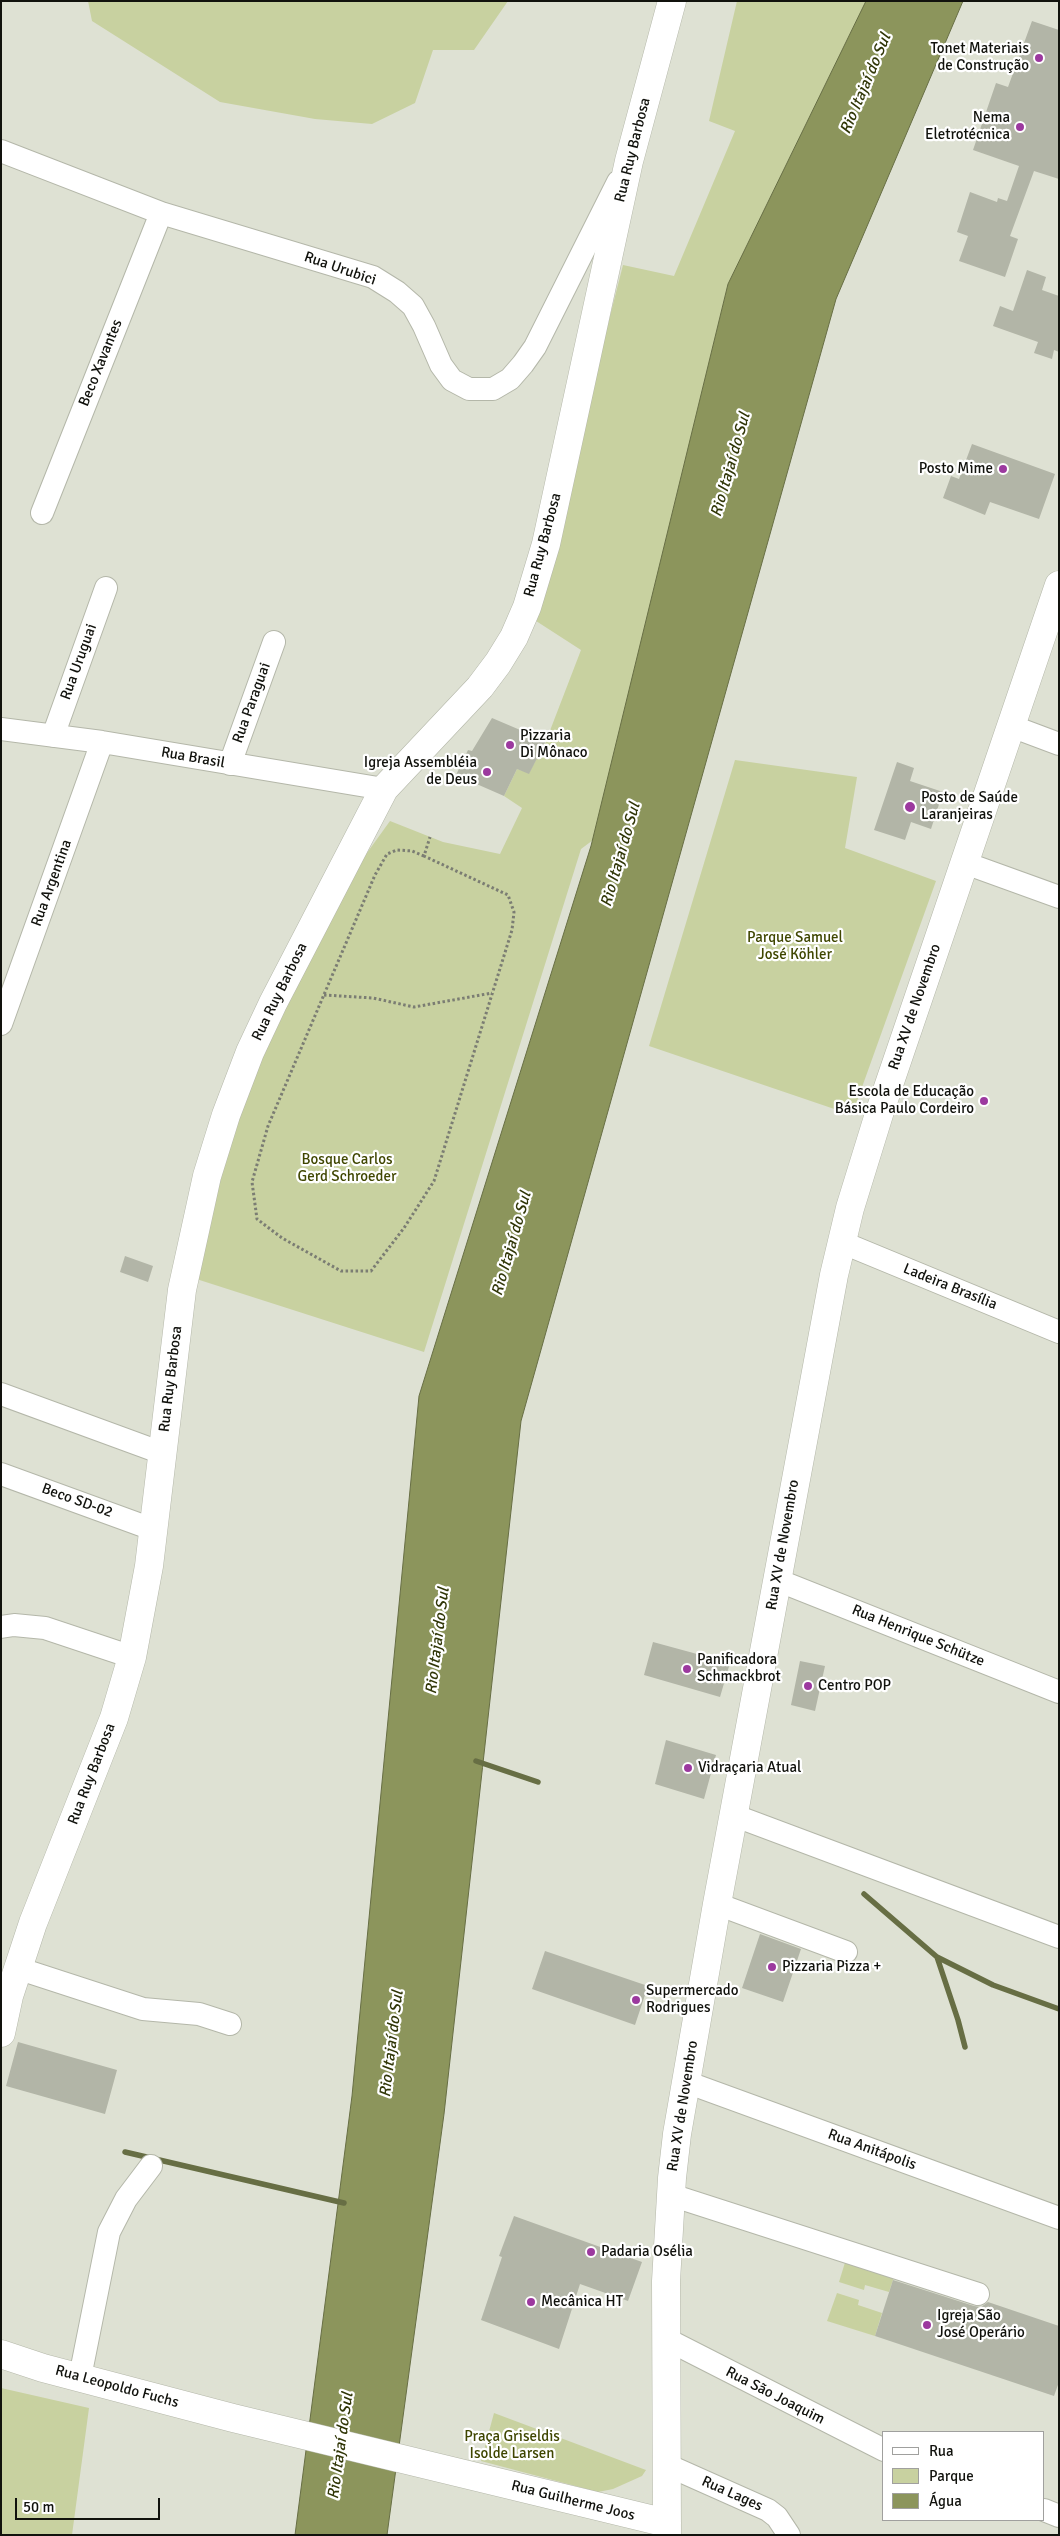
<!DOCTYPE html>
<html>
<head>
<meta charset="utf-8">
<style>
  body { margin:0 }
  #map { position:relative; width:1060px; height:2536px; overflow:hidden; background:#dee1d3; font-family:Signika,sans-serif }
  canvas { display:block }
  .frame { position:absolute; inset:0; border:2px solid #11120d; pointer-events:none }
  .legend { position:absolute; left:882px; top:2431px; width:162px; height:90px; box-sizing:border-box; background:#fff; border:1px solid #a0a09e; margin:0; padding:6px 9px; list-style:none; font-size:15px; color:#11120d }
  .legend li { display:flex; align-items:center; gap:10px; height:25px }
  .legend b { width:25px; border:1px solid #a0a09e }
  .scale { position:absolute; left:15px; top:2498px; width:145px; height:22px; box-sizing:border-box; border:2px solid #11120d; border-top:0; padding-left:6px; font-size:15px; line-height:18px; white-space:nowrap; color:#11120d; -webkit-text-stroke:4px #fff; paint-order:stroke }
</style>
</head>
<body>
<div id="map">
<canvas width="1060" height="2536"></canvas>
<div class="frame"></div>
<ul class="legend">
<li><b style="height:6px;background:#fff"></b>Rua</li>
<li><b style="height:14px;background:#c8d1a0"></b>Parque</li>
<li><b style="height:14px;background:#8c955c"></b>Água</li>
</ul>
<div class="scale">50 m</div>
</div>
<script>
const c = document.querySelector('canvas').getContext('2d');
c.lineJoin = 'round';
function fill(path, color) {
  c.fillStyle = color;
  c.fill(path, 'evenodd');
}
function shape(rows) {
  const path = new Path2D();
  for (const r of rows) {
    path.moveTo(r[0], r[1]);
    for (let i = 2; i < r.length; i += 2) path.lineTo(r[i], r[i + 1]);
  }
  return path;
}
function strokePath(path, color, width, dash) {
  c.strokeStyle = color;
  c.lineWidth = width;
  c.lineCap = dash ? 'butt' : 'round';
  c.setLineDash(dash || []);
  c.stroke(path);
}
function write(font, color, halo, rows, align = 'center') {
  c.font = font + ' Signika,sans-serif';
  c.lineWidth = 4.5;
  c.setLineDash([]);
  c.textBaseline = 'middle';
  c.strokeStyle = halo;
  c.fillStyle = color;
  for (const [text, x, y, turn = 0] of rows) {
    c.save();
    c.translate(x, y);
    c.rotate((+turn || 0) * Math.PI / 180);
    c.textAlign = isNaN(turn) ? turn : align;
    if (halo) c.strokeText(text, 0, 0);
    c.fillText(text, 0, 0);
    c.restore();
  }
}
fill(shape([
  [88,1,508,1,474,50,433,50,415,103,372,124,315,119,220,102,92,21],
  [737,1,866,1,728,284,593,840,581,849,424,1352,187,1276,230,1116,328,907,390,821,443,842,500,854,522,808,504,796,517,769,529,773,546,741,581,650,533,619,623,265,674,276,735,131,709,121],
  [735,760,857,777,845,848,936,881,852,1115,649,1046],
  [847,2256,896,2271,889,2292,865,2285,864,2290,839,2282],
  [837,2293,859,2300,858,2305,882,2313,875,2336,827,2321],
  [1,2388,89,2408,72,2535,1,2535],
  [494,2413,646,2470,642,2476,613,2489,598,2492,481,2461]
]), '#c8d1a0');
const water = shape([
  [866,1,963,1,836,299,521,1421,444,2114,387,2535,295,2535,352,2096,419,1396,591,846,728,284,866,1]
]);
fill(water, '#8c955c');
strokePath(water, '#676e44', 1);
strokePath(shape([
  [476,1761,538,1782],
  [864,1894,937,1957,958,2020,965,2047],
  [937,1957,993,1985,1059,2009],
  [125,2152,344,2203]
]), '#676e44', 5.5);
fill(shape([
  [1032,21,1059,30,1059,179,1034,171,1010,236,1018,239,1005,277,959,261,968,236,957,232,970,192,997,202,998,198,1007,201,1019,166,973,150,996,83,1008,87],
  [1027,270,1046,277,1042,290,1059,296,1059,352,1054,350,1052,359,1034,353,1038,342,993,326,1000,306,1013,311],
  [972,444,1055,474,1039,519,990,502,985,515,943,498,951,476,959,479],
  [492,718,546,741,529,774,517,769,504,796,456,775,468,750,472,751],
  [897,762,914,768,910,781,943,792,931,829,911,822,905,840,874,830],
  [125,1256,153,1266,148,1282,120,1272],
  [653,1642,730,1663,720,1697,644,1675],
  [800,1661,825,1666,815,1711,791,1705],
  [666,1740,716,1755,704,1799,655,1784],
  [760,1934,801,1949,783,2002,742,1988],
  [545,1951,648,1986,635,2025,532,1989],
  [18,2042,117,2070,105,2114,6,2086],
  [514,2216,642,2262,628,2301,580,2284,559,2349,481,2320,502,2257,499,2256],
  [893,2280,974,2306,981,2307,988,2302,1059,2326,1059,2382,1054,2396,875,2336]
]), '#b2b5a7');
const minor = shape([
  [1,151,161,213,373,277,397,292,413,306,424,326,441,365,452,380,469,389,493,389,510,379,523,364,535,347,618,182],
  [42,513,161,213],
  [1011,726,1059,744],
  [1,729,102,742,384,789],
  [53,736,106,588],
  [230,764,274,642],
  [965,863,1059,897],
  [1,1024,102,742],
  [841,1242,1059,1332],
  [1,1394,162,1453],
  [1,1474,152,1529],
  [777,1580,1059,1692],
  [1,1627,14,1625,45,1628,132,1657],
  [733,1815,1059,1937],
  [717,1904,846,1952],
  [17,1968,143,2009,199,2014,230,2024],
  [686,2082,1059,2218],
  [671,2195,978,2294],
  [666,2339,884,2450],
  [80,2377,109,2232,126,2199,151,2166],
  [667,2465,768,2510,777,2517,789,2535],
  [1044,2510,1059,2516]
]);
const major = shape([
  [1,2033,9,1996,33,1923,114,1718,132,1657,149,1566,182,1290,207,1176,226,1115,250,1052,273,1003,384,789,480,687,498,663,514,637,527,607,546,544,629,161,672,1],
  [1,2354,43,2368,233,2418,667,2523],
  [667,2535,666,2281,672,2178,677,2134,717,1904,834,1275,850,1208,880,1111,1059,585]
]);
strokePath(minor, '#b4b7a9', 24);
strokePath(major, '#b4b7a9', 29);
strokePath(shape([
  [424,856,412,851,397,850,387,854,375,875,268,1126,252,1182,257,1219,282,1238,341,1271,371,1271,404,1228,434,1181,512,930,514,912,508,895,424,856,430,837],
  [324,995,373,998,414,1007,492,993]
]), '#7b7d73', 3, [2.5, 2.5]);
strokePath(minor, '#fff', 22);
strokePath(major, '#fff', 28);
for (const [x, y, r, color] of [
  [1039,58,5,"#9c399f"],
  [1020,127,5,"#9c399f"],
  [1003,469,5,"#9c399f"],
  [510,745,5,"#9c399f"],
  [487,772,5,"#9c399f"],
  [910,807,6,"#9c399f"],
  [984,1101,5,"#9c399f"],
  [687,1669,5,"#9c399f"],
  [808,1686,5,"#9c399f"],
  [688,1768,5,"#9c399f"],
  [772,1967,5,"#9c399f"],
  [636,2000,5,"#9c399f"],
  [591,2252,5,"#9c399f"],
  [531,2302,5,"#9c399f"],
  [927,2325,5,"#9c399f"]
]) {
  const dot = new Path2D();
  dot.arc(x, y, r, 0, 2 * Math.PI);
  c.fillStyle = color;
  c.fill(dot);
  strokePath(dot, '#fff', 2);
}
write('15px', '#11120d', '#fff', [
  ["Tonet Materiais",1029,49,"right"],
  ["de Construção",1029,66,"right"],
  ["Nema",1010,118,"right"],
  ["Eletrotécnica",1010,135,"right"],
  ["Posto Mime",993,469,"right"],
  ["Pizzaria",520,736],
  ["Di Mônaco",520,753],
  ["Igreja Assembléia",477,763,"right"],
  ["de Deus",477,780,"right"],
  ["Posto de Saúde",921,798],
  ["Laranjeiras",921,815],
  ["Escola de Educação",974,1092,"right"],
  ["Básica Paulo Cordeiro",974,1109,"right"],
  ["Panificadora",697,1660],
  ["Schmackbrot",697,1677],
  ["Centro POP",818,1686],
  ["Vidraçaria Atual",698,1768],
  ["Pizzaria Pizza +",782,1967],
  ["Supermercado",646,1991],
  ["Rodrigues",646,2008],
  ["Padaria Osélia",601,2252],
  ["Mecânica HT",541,2302],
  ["Igreja São",937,2316],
  ["José Operário",937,2333]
], 'left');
write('15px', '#11120d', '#fff', [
  ["Rua Ruy Barbosa",633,150,-76],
  ["Rua Urubici",340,269,19],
  ["Beco Xavantes",101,363,-68],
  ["Rua Ruy Barbosa",543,545,-75],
  ["Rua Uruguai",79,662,-70],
  ["Rua Paraguai",252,703,-70],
  ["Rua Brasil",193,758,10],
  ["Rua Argentina",52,883,-70],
  ["Rua Ruy Barbosa",280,992,-64],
  ["Rua XV de Novembro",915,1007,-71],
  ["Ladeira Brasília",950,1287,22],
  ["Rua Ruy Barbosa",171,1379,-83],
  ["Beco SD-02",77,1501,20],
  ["Rua XV de Novembro",783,1545,-80],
  ["Rua Henrique Schütze",918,1636,22],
  ["Rua Ruy Barbosa",92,1774,-69],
  ["Rua XV de Novembro",683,2106,-81],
  ["Rua Anitápolis",872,2150,20],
  ["Rua Leopoldo Fuchs",117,2387,15],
  ["Rua São Joaquim",775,2396,27],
  ["Rua Lages",732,2494,24],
  ["Rua Guilherme Joos",573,2501,14]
]);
write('15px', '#3f4600', '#fff', [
  ["Parque Samuel",795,938],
  ["José Köhler",795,955],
  ["Bosque Carlos",347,1160],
  ["Gerd Schroeder",347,1177],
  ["Praça Griseldis",512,2437],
  ["Isolde Larsen",512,2454]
]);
write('italic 16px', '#303607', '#fff', [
  ["Rio Itajaí do Sul",866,84,-67],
  ["Rio Itajaí do Sul",731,465,-74],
  ["Rio Itajaí do Sul",621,855,-74],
  ["Rio Itajaí do Sul",512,1244,-74],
  ["Rio Itajaí do Sul",438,1641,-83],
  ["Rio Itajaí do Sul",392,2044,-83],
  ["Rio Itajaí do Sul",341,2446,-82]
]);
</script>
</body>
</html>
